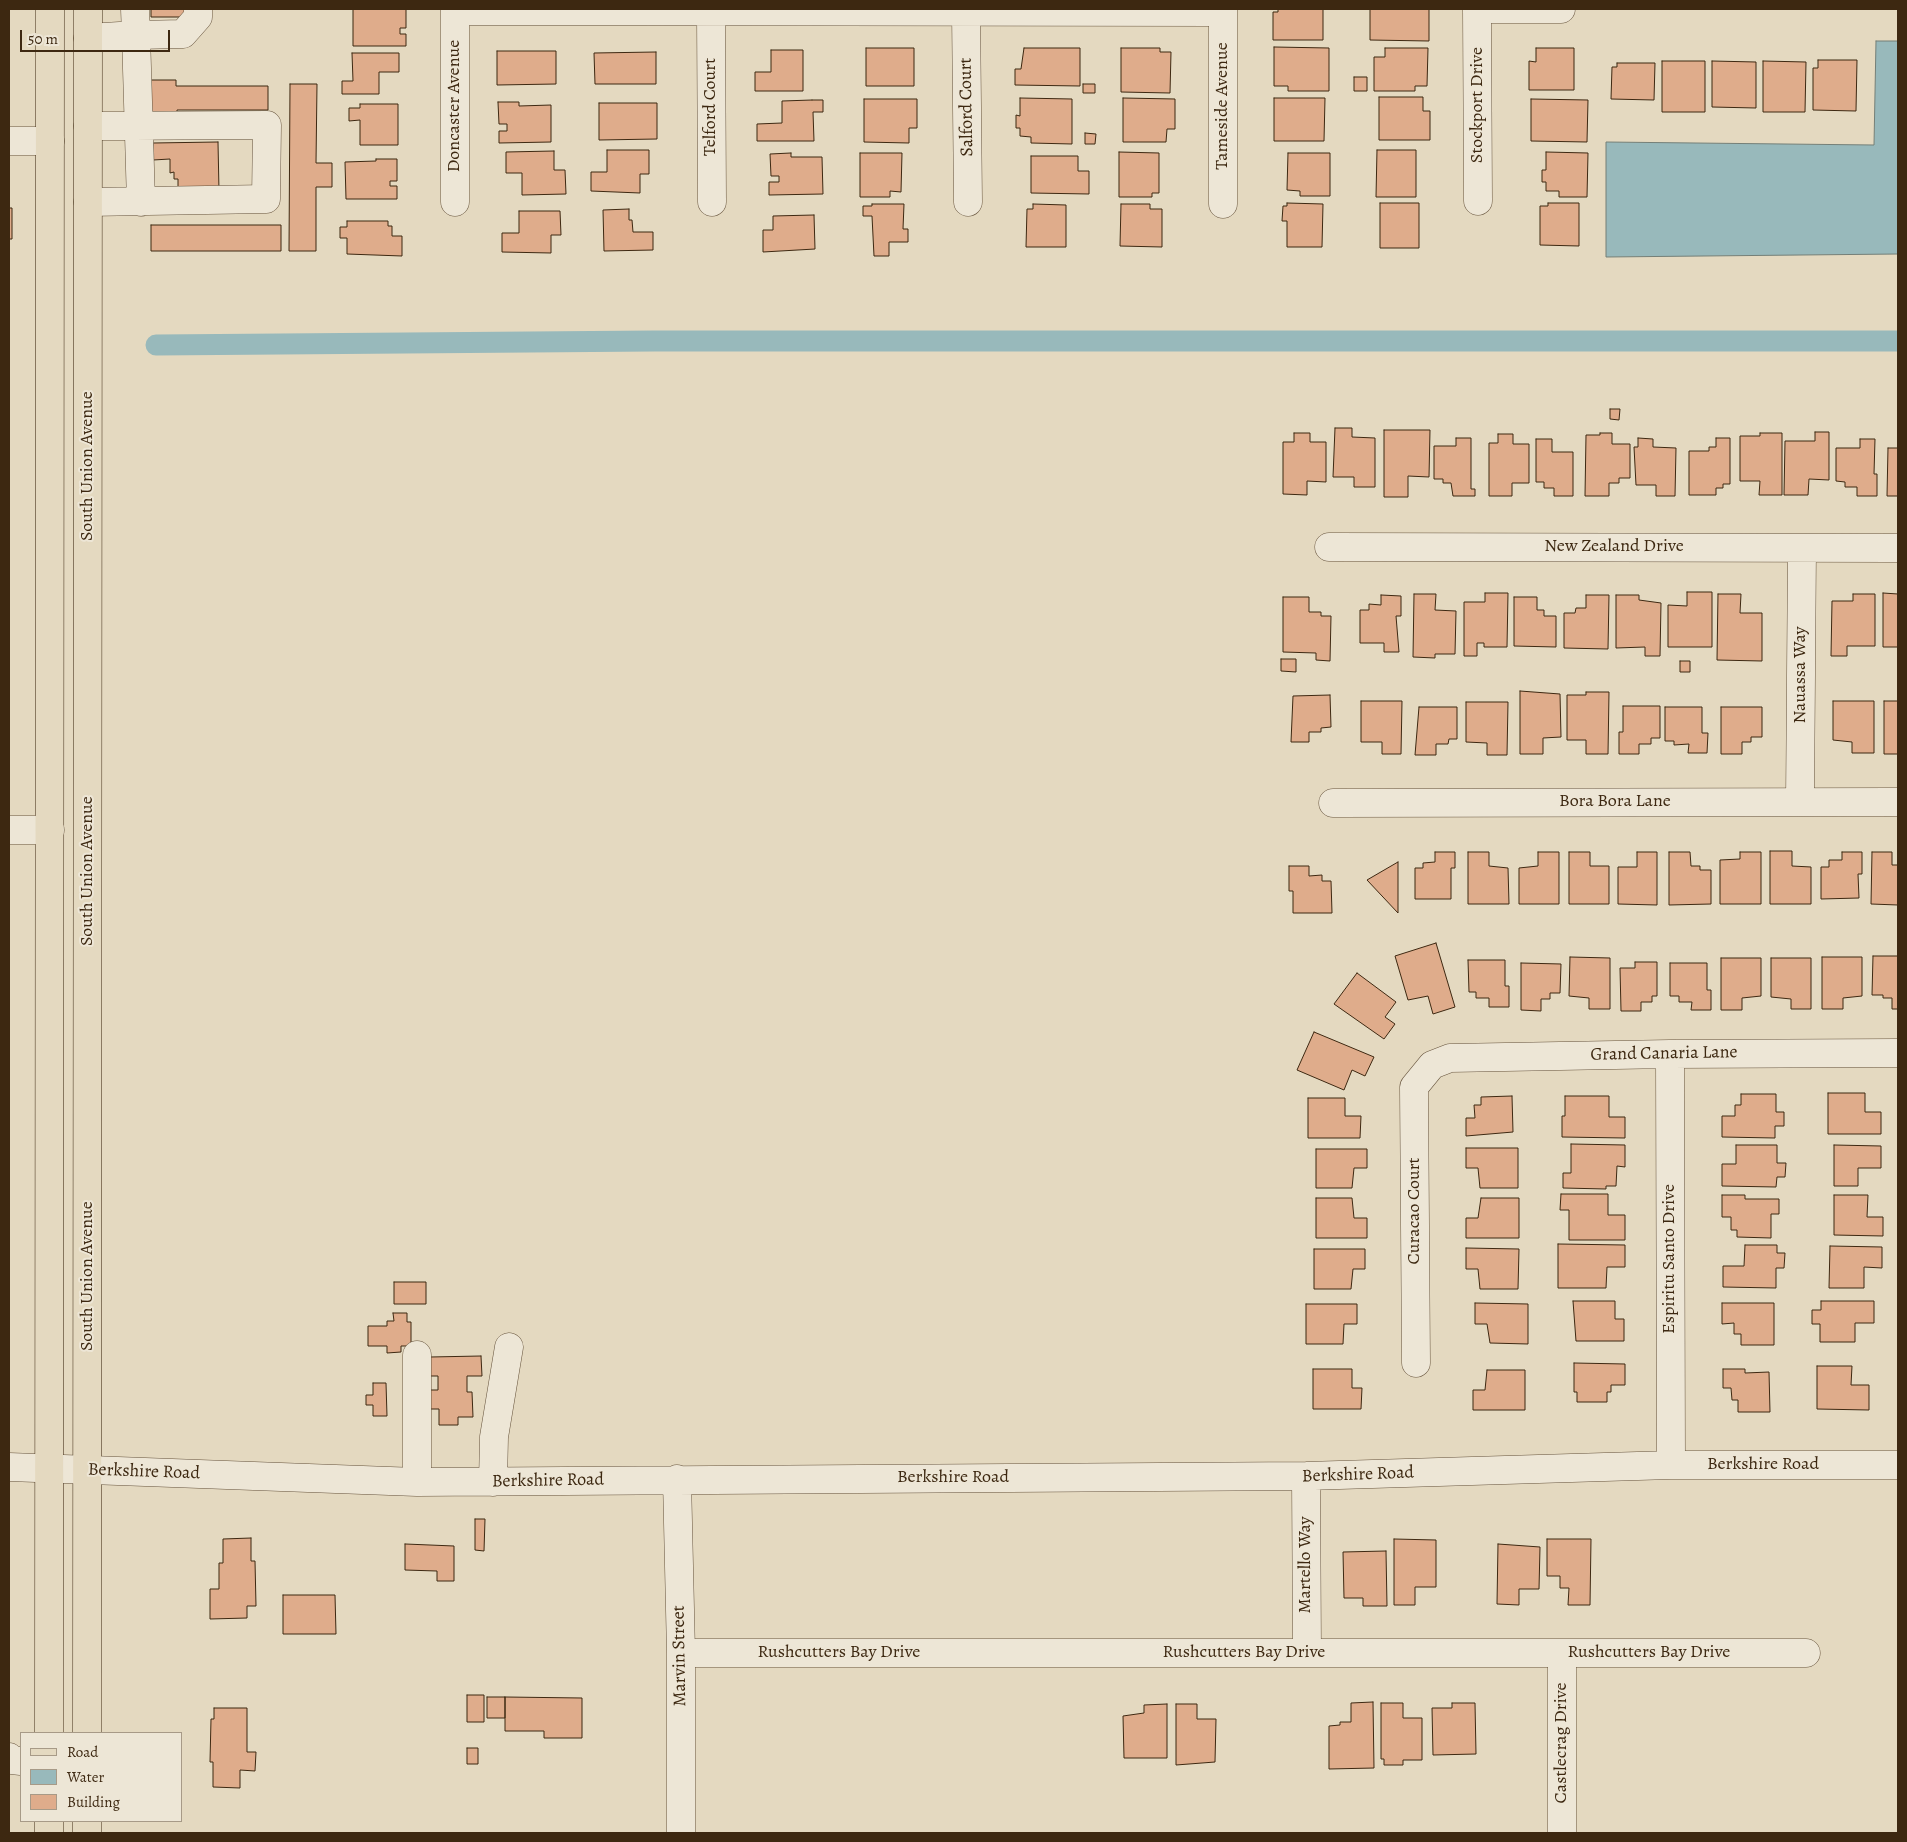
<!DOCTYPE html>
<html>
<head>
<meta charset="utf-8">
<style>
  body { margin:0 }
  #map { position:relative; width:1907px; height:1842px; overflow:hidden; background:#e4d9c0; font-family:Alegreya,serif }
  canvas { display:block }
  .frame { position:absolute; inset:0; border:10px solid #3d2811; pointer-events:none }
  .legend { position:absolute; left:20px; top:1732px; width:162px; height:90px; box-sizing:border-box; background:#ede6d6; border:1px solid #a79a87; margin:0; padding:6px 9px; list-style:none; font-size:15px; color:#3d2811 }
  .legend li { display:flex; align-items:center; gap:10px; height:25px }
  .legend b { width:25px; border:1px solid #a79a87 }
  .scale { position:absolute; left:20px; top:30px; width:150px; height:22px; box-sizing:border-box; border:2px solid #3d2811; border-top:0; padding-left:6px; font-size:15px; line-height:18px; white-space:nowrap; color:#3d2811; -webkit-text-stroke:4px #ede6d6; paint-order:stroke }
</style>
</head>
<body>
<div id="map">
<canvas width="1907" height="1842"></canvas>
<div class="frame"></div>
<ul class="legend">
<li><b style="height:6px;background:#e4d9c0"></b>Road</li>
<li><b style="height:14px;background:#98b9bb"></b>Water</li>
<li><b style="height:14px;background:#dfac8b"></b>Building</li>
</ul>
<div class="scale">50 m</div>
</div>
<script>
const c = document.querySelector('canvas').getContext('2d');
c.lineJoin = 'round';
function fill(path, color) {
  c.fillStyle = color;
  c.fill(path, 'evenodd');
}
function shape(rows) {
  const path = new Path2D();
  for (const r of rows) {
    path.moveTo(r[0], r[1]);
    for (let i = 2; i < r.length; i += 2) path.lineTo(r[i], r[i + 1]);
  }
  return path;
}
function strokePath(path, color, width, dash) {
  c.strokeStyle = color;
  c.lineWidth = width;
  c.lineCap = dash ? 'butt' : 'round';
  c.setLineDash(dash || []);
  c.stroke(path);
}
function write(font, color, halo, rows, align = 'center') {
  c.font = font + ' Alegreya,serif';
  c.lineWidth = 4;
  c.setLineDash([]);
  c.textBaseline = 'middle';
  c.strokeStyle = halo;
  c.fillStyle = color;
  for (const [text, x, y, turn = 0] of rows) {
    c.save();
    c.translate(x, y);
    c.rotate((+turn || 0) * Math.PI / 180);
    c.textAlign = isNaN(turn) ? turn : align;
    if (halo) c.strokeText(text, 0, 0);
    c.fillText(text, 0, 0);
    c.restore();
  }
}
const water = shape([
  [1876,41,1898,41,1898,254,1606,257,1606,142,1874,145,1876,41]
]);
fill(water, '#98b9bb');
strokePath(water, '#747f77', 1);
strokePath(shape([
  [156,345,654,341,1898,341]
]), '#98b9bb', 21);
const building = shape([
  [151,9,185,9,185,17,151,17,151,9],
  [353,9,406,9,406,28,400,28,400,34,406,34,406,46,353,46,353,9],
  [1278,9,1323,9,1323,40,1273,40,1273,12,1278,12,1278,9],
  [1370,9,1429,9,1429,41,1370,40,1370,9],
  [1274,47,1329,48,1329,91,1288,91,1288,86,1274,86,1274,47],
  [866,48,914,48,914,86,866,86,866,48],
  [1024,48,1080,48,1080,86,1015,85,1015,69,1021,69,1024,48],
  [1121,48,1160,48,1160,52,1171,52,1170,93,1121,92,1121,48],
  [1385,48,1428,48,1427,86,1415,86,1415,91,1374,91,1374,57,1385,57,1385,48],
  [1536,48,1574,48,1574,90,1529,90,1529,61,1536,62,1536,48],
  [771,50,803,50,803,91,755,91,755,72,771,72,771,50],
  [497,51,556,51,556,84,497,85,497,51],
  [656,52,656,84,595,84,594,53,656,52],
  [352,53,399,53,399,72,379,72,379,94,342,94,342,81,353,81,352,53],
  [1818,60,1857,60,1856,111,1813,110,1813,68,1818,68,1818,60],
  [1662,61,1705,61,1705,112,1662,112,1662,61],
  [1712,61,1756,62,1756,108,1712,107,1712,61],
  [1763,61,1806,62,1805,112,1763,112,1763,61],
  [1617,63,1655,63,1654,100,1611,99,1612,67,1617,67,1617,63],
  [1354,77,1367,77,1367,91,1354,91,1354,77],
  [148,80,176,80,176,86,268,86,268,110,177,110,177,118,148,118,148,80],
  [290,84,317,84,316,163,332,163,332,187,316,187,316,251,289,251,290,84],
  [1083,84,1095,84,1095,93,1083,93,1083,84],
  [1379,97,1423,97,1423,111,1430,111,1430,140,1379,140,1379,97],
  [1020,98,1072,99,1072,144,1031,143,1031,137,1020,136,1020,128,1016,128,1016,115,1020,116,1020,98],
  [1123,98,1175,99,1175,129,1167,129,1166,142,1123,142,1123,98],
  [1274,98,1325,98,1324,141,1274,141,1274,98],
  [864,99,917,99,917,128,909,128,909,143,864,142,864,99],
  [1531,99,1588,100,1587,142,1531,141,1531,99],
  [812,100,823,100,823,112,813,112,814,141,757,141,757,124,782,123,782,101,812,100],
  [498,102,519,102,519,106,551,105,551,142,499,143,499,131,507,131,507,124,499,124,498,102],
  [599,103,657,103,657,139,599,140,599,103],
  [360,104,398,104,398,145,360,145,360,120,349,121,349,108,360,108,360,104],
  [1085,133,1096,134,1095,144,1085,144,1085,133],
  [218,142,219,191,178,192,178,179,174,179,174,172,170,173,170,159,153,160,153,143,218,142],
  [607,150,649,150,649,174,640,174,640,193,591,191,591,172,607,172,607,150],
  [1377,150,1416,150,1416,197,1376,197,1377,150],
  [554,151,554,170,565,170,566,194,522,195,522,173,506,173,506,152,554,151],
  [1119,152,1159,153,1159,193,1152,193,1152,197,1119,197,1119,152],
  [1546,152,1588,153,1587,197,1559,197,1559,191,1546,191,1546,182,1542,182,1542,170,1546,170,1546,152],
  [791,153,791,157,822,157,823,194,769,195,769,182,779,182,779,176,771,176,770,154,791,153],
  [860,153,902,153,901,192,890,191,890,197,860,197,860,153],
  [1288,153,1330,153,1330,196,1300,196,1300,191,1287,190,1288,153],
  [1031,156,1078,156,1078,171,1089,171,1089,194,1031,193,1031,156],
  [376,159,397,159,397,181,390,181,390,186,397,186,397,199,346,199,345,162,376,161,376,159],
  [1287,203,1323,204,1322,247,1287,247,1287,221,1282,221,1283,206,1287,206,1287,203],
  [1380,203,1419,203,1419,248,1380,248,1380,203],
  [1548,203,1579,203,1579,246,1540,245,1540,206,1548,206,1548,203],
  [872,204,904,204,903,229,908,229,908,242,889,242,889,256,874,256,872,216,863,216,863,206,872,206,872,204],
  [1033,204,1066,205,1066,247,1026,247,1027,209,1033,209,1033,204],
  [1121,204,1150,204,1150,209,1162,209,1162,247,1120,246,1121,204],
  [9,208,12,208,12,239,9,239,9,208],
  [629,209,629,220,632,220,633,232,653,232,653,250,604,251,603,210,629,209],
  [519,211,560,211,561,235,551,235,551,253,502,252,502,233,519,233,519,211],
  [814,215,815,249,763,252,763,230,773,230,773,216,814,215],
  [347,221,388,221,388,226,392,226,392,236,402,236,402,256,347,254,347,238,340,238,340,227,347,227,347,221],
  [151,225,281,225,281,251,151,251,151,225],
  [1610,409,1620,409,1619,420,1610,419,1610,409],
  [1335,428,1352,428,1352,437,1375,438,1375,487,1354,487,1354,477,1333,477,1335,428],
  [1384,430,1430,430,1429,477,1408,476,1408,497,1384,497,1384,430],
  [1815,432,1829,432,1829,480,1809,479,1808,495,1784,495,1785,441,1815,441,1815,432],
  [1294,433,1310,433,1310,442,1326,442,1326,482,1307,481,1307,495,1283,494,1283,442,1294,442,1294,433],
  [1600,433,1612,433,1612,444,1630,444,1630,478,1619,478,1619,483,1609,483,1609,496,1585,496,1586,435,1600,435,1600,433],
  [1760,433,1782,433,1782,495,1759,495,1760,481,1740,481,1740,436,1760,436,1760,433],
  [1498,434,1513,434,1513,444,1529,444,1529,483,1512,483,1512,496,1489,496,1489,443,1498,443,1498,434],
  [1456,438,1471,438,1471,489,1475,489,1475,496,1453,496,1451,483,1443,483,1443,479,1434,479,1434,446,1456,446,1456,438],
  [1638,438,1653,439,1653,447,1676,448,1675,496,1656,496,1656,485,1636,485,1634,447,1638,447,1638,438],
  [1716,438,1730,438,1730,484,1723,484,1723,488,1716,488,1716,495,1689,495,1689,451,1709,451,1709,447,1716,447,1716,438],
  [1536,439,1552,439,1552,452,1573,452,1573,496,1554,496,1554,488,1544,488,1544,482,1536,482,1536,439],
  [1860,439,1875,439,1874,474,1877,474,1877,496,1857,496,1857,487,1845,487,1845,482,1836,481,1836,448,1860,448,1860,439],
  [1888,448,1898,448,1898,496,1887,496,1888,448],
  [1687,592,1712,592,1712,647,1668,647,1668,605,1687,606,1687,592],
  [1485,593,1508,593,1507,647,1484,647,1484,643,1477,643,1477,656,1464,656,1464,602,1485,602,1485,593],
  [1883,593,1898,594,1898,647,1883,647,1883,593],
  [1414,594,1436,594,1435,610,1456,611,1455,654,1435,654,1435,658,1413,657,1414,594],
  [1718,594,1741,594,1740,613,1762,613,1762,661,1717,660,1718,594],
  [1853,594,1875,594,1875,646,1847,646,1847,656,1831,656,1832,601,1853,601,1853,594],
  [1381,595,1401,596,1401,616,1396,616,1399,652,1384,652,1384,643,1360,643,1360,610,1369,610,1369,604,1381,605,1381,595],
  [1586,595,1609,595,1608,649,1564,648,1564,613,1575,613,1576,608,1586,608,1586,595],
  [1616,595,1639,595,1639,600,1661,603,1660,656,1645,656,1645,647,1616,648,1616,595],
  [1283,597,1309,597,1309,612,1321,612,1321,616,1331,616,1330,661,1316,660,1316,653,1283,652,1283,597],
  [1514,597,1537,597,1537,610,1544,610,1544,616,1556,616,1556,647,1514,646,1514,597],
  [1281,659,1296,659,1296,672,1281,671,1281,659],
  [1680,661,1690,661,1690,672,1680,672,1680,661],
  [1520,691,1560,694,1561,737,1543,738,1543,754,1520,754,1520,691],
  [1586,692,1609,692,1608,754,1586,754,1586,740,1567,740,1567,695,1586,695,1586,692],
  [1330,695,1331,727,1321,728,1321,732,1309,732,1309,742,1291,742,1293,696,1330,695],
  [1361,701,1402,701,1401,754,1382,754,1382,742,1361,742,1361,701],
  [1833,701,1874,701,1874,753,1852,753,1852,742,1833,740,1833,701],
  [1884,701,1898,701,1898,754,1884,754,1884,701],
  [1466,702,1508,702,1507,755,1487,755,1487,743,1466,742,1466,702],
  [1623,706,1660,706,1660,738,1651,738,1651,744,1639,744,1639,754,1619,754,1619,732,1623,732,1623,706],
  [1419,707,1457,707,1457,739,1449,739,1448,744,1436,744,1436,755,1415,755,1419,707],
  [1665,707,1702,707,1702,733,1708,733,1707,753,1688,753,1689,744,1674,745,1674,741,1665,741,1665,707],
  [1721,707,1762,707,1762,737,1751,737,1751,742,1742,742,1742,754,1721,754,1721,707],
  [1770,851,1792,851,1792,866,1811,867,1811,904,1770,904,1770,851],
  [1435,852,1455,852,1455,868,1451,868,1451,899,1415,899,1415,868,1423,868,1423,863,1435,862,1435,852],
  [1468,852,1489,852,1489,866,1508,868,1509,904,1468,904,1468,852],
  [1538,852,1559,852,1559,904,1519,904,1519,868,1538,866,1538,852],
  [1569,852,1590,852,1590,866,1609,866,1609,904,1569,904,1569,852],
  [1637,852,1657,852,1657,905,1618,904,1618,867,1637,867,1637,852],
  [1669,852,1690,852,1691,866,1700,866,1700,870,1711,870,1711,904,1669,905,1669,852],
  [1740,852,1761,852,1761,904,1720,904,1720,860,1740,859,1740,852],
  [1842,852,1862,852,1862,874,1858,874,1859,898,1821,899,1821,867,1829,867,1829,860,1842,860,1842,852],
  [1872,852,1892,852,1892,865,1898,865,1898,905,1871,904,1872,852],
  [1398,862,1398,913,1367,880,1398,862],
  [1289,866,1309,866,1309,876,1322,875,1322,881,1331,881,1332,913,1293,913,1293,891,1289,891,1289,866],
  [1436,943,1455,1007,1433,1014,1428,996,1408,1000,1395,956,1436,943],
  [1873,956,1898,956,1898,1009,1892,1009,1892,998,1883,998,1883,995,1872,995,1873,956],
  [1570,957,1610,958,1610,1009,1589,1009,1589,998,1569,996,1570,957],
  [1822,957,1862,957,1862,996,1843,998,1843,1009,1822,1009,1822,957],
  [1721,958,1761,958,1761,996,1742,998,1742,1010,1721,1010,1721,958],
  [1771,958,1811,958,1811,1009,1791,1009,1791,999,1771,997,1771,958],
  [1468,960,1505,960,1505,986,1509,986,1509,1007,1489,1007,1489,998,1476,998,1476,992,1469,992,1468,960],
  [1635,962,1657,962,1657,996,1652,996,1652,1002,1641,1002,1641,1011,1621,1011,1620,968,1635,968,1635,962],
  [1521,963,1561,964,1560,993,1550,993,1550,999,1541,999,1541,1011,1521,1010,1521,963],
  [1670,963,1707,963,1707,990,1711,990,1711,1010,1691,1010,1692,1002,1679,1002,1679,996,1670,996,1670,963],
  [1357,973,1396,1002,1385,1017,1395,1024,1384,1039,1334,1004,1357,973],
  [1314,1032,1374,1057,1365,1076,1352,1070,1344,1090,1297,1070,1314,1032],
  [1828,1093,1865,1093,1865,1112,1881,1112,1881,1134,1828,1134,1828,1093],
  [1741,1094,1776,1094,1776,1112,1784,1112,1784,1126,1775,1126,1775,1138,1722,1137,1722,1116,1735,1116,1735,1105,1741,1105,1741,1094],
  [1512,1096,1513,1132,1466,1136,1466,1118,1475,1118,1474,1105,1481,1105,1481,1097,1512,1096],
  [1565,1096,1609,1096,1609,1117,1625,1117,1625,1138,1562,1137,1562,1116,1565,1116,1565,1096],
  [1308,1098,1345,1098,1345,1116,1361,1116,1360,1138,1308,1138,1308,1098],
  [1571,1144,1625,1145,1625,1167,1617,1166,1616,1186,1606,1186,1606,1189,1563,1188,1563,1173,1571,1173,1571,1144],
  [1736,1145,1777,1145,1777,1163,1786,1163,1785,1177,1777,1177,1776,1187,1722,1186,1722,1164,1736,1164,1736,1145],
  [1834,1145,1881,1146,1881,1168,1858,1168,1858,1186,1834,1186,1834,1145],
  [1466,1148,1518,1148,1518,1188,1480,1188,1478,1168,1466,1168,1466,1148],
  [1316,1149,1367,1149,1367,1168,1354,1168,1352,1188,1316,1188,1316,1149],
  [1561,1194,1608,1194,1608,1215,1625,1215,1625,1240,1569,1240,1569,1210,1560,1210,1561,1194],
  [1722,1195,1745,1195,1745,1199,1779,1199,1779,1214,1771,1214,1771,1238,1737,1237,1737,1230,1731,1230,1731,1217,1722,1217,1722,1195],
  [1834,1195,1868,1195,1867,1217,1883,1217,1883,1236,1834,1235,1834,1195],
  [1316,1198,1352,1198,1354,1218,1367,1218,1367,1238,1316,1238,1316,1198],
  [1481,1198,1519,1198,1519,1238,1466,1238,1466,1218,1478,1218,1481,1198],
  [1558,1244,1625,1245,1625,1267,1607,1267,1606,1288,1558,1288,1558,1244],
  [1745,1245,1777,1245,1777,1253,1785,1253,1784,1268,1776,1268,1776,1288,1723,1287,1723,1266,1744,1266,1745,1245],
  [1830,1246,1882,1247,1882,1268,1864,1267,1864,1288,1829,1288,1830,1246],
  [1466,1248,1519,1249,1518,1289,1480,1289,1478,1269,1466,1269,1466,1248],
  [1314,1249,1365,1249,1365,1269,1353,1269,1351,1289,1314,1289,1314,1249],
  [394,1282,426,1282,426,1304,394,1304,394,1282],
  [1573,1301,1615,1301,1615,1319,1624,1319,1624,1341,1576,1341,1573,1301],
  [1821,1301,1874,1301,1874,1323,1855,1323,1855,1342,1820,1342,1820,1324,1812,1324,1812,1310,1821,1310,1821,1301],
  [1475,1303,1528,1304,1528,1344,1490,1343,1487,1324,1475,1324,1475,1303],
  [1722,1303,1774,1303,1774,1345,1741,1345,1741,1334,1734,1334,1734,1323,1722,1324,1722,1303],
  [1306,1304,1357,1304,1357,1324,1344,1324,1343,1344,1306,1344,1306,1304],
  [393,1313,407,1313,407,1322,411,1322,411,1346,401,1346,401,1352,387,1353,387,1346,368,1346,368,1326,387,1326,387,1321,394,1321,393,1313],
  [481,1356,482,1376,467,1376,467,1392,472,1392,473,1417,458,1417,458,1425,439,1425,439,1409,429,1409,429,1390,438,1390,438,1376,430,1376,430,1357,481,1356],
  [1574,1363,1625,1364,1625,1385,1611,1385,1611,1392,1607,1392,1607,1402,1577,1402,1577,1392,1574,1392,1574,1363],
  [1817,1366,1852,1366,1851,1385,1869,1385,1869,1410,1817,1409,1817,1366],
  [1313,1369,1352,1369,1352,1388,1362,1388,1361,1409,1313,1409,1313,1369],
  [1723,1369,1745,1369,1745,1373,1769,1372,1770,1412,1738,1412,1738,1400,1732,1400,1731,1388,1723,1388,1723,1369],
  [1487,1370,1525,1370,1525,1410,1473,1410,1473,1390,1485,1390,1487,1370],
  [373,1383,386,1383,387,1416,373,1416,373,1405,366,1405,366,1395,373,1395,373,1383],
  [475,1519,485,1519,484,1551,475,1550,475,1519],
  [251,1538,251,1561,255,1561,256,1606,247,1606,247,1618,210,1619,210,1589,219,1589,219,1563,223,1563,223,1539,251,1538],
  [1394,1539,1436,1540,1436,1587,1415,1587,1415,1605,1394,1605,1394,1539],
  [1547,1539,1591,1539,1590,1605,1568,1605,1569,1588,1560,1588,1560,1576,1547,1576,1547,1539],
  [405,1544,454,1546,454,1581,437,1581,437,1571,405,1570,405,1544],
  [1498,1544,1540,1547,1539,1589,1519,1589,1519,1605,1497,1604,1498,1544],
  [1386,1551,1387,1606,1363,1606,1363,1598,1344,1598,1343,1552,1386,1551],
  [283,1595,335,1595,336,1634,283,1634,283,1595],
  [467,1695,484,1695,484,1722,467,1722,467,1695],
  [487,1697,505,1697,505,1718,487,1718,487,1697],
  [505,1697,582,1698,582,1738,544,1738,544,1731,505,1731,505,1697],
  [1373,1702,1374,1768,1329,1769,1329,1726,1340,1725,1340,1722,1351,1722,1351,1703,1373,1702],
  [1381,1703,1403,1703,1403,1718,1422,1718,1422,1760,1403,1760,1403,1765,1384,1765,1384,1759,1381,1759,1381,1703],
  [1452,1703,1475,1703,1476,1754,1433,1755,1432,1708,1452,1708,1452,1703],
  [1167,1704,1167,1758,1124,1758,1123,1716,1144,1713,1144,1705,1167,1704],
  [1176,1704,1197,1704,1197,1719,1216,1719,1215,1762,1176,1765,1176,1704],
  [214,1708,247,1708,247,1752,256,1752,255,1771,240,1770,240,1788,213,1787,213,1762,210,1762,211,1719,214,1719,214,1708],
  [467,1748,478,1748,478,1764,467,1764,467,1748]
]);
fill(building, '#dfac8b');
strokePath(building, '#3d2811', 1);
const minor = shape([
  [455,9,455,202],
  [1223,9,1223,204],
  [1477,9,1478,201],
  [1477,9,1561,9],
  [455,11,1223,12],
  [711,12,712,202],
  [966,12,968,202],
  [88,38,136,35,135,9],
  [88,126,267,125,266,199,88,202],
  [9,141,50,141],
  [141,202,136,35,183,34,198,17,198,9],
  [1329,547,1898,548],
  [1800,802,1802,548],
  [1333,803,1898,802],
  [9,830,50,830],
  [1670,1054,1671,1465],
  [417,1355,417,1482],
  [1416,1363,1414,1087,1432,1065,1450,1058,1670,1054,1898,1053],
  [9,1467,417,1482,1306,1476,1671,1465,1898,1465],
  [1306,1476,1307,1653],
  [677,1479,681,1653,681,1833],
  [493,1482,494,1437,509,1347],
  [681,1653,1806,1653],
  [9,1757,12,1760,21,1761],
  [1562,1833,1562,1653]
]);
const major = shape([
  [49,1733,50,9],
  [87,1733,88,9],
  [49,1833,49,1821],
  [87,1833,87,1821]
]);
strokePath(minor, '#67543d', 29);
strokePath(major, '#3d2811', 29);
strokePath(minor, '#ede6d6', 28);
strokePath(major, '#e4d9c0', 28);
write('18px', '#3d2811', '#ede6d6', [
  ["Stockport Drive",1478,105,-90],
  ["Doncaster Avenue",455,106,-90],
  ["Tameside Avenue",1223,106,-90],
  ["Telford Court",711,107,-90],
  ["Salford Court",967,107,-91],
  ["South Union Avenue",88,466,-90],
  ["New Zealand Drive",1614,547],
  ["Nauassa Way",1801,675,-90],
  ["Bora Bora Lane",1615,802],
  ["South Union Avenue",88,871,-90],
  ["Grand Canaria Lane",1664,1054,-1],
  ["Curacao Court",1415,1211,-90],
  ["Espiritu Santo Drive",1670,1259,-90],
  ["South Union Avenue",88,1276,-90],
  ["Berkshire Road",1763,1465],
  ["Berkshire Road",144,1472,2],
  ["Berkshire Road",1358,1475,-2],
  ["Berkshire Road",953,1478],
  ["Berkshire Road",548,1481,-1],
  ["Martello Way",1306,1565,-90],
  ["Rushcutters Bay Drive",839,1653],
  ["Rushcutters Bay Drive",1244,1653],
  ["Rushcutters Bay Drive",1649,1653],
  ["Marvin Street",680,1656,-91],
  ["Castlecrag Drive",1562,1743,-90]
]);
</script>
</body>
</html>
